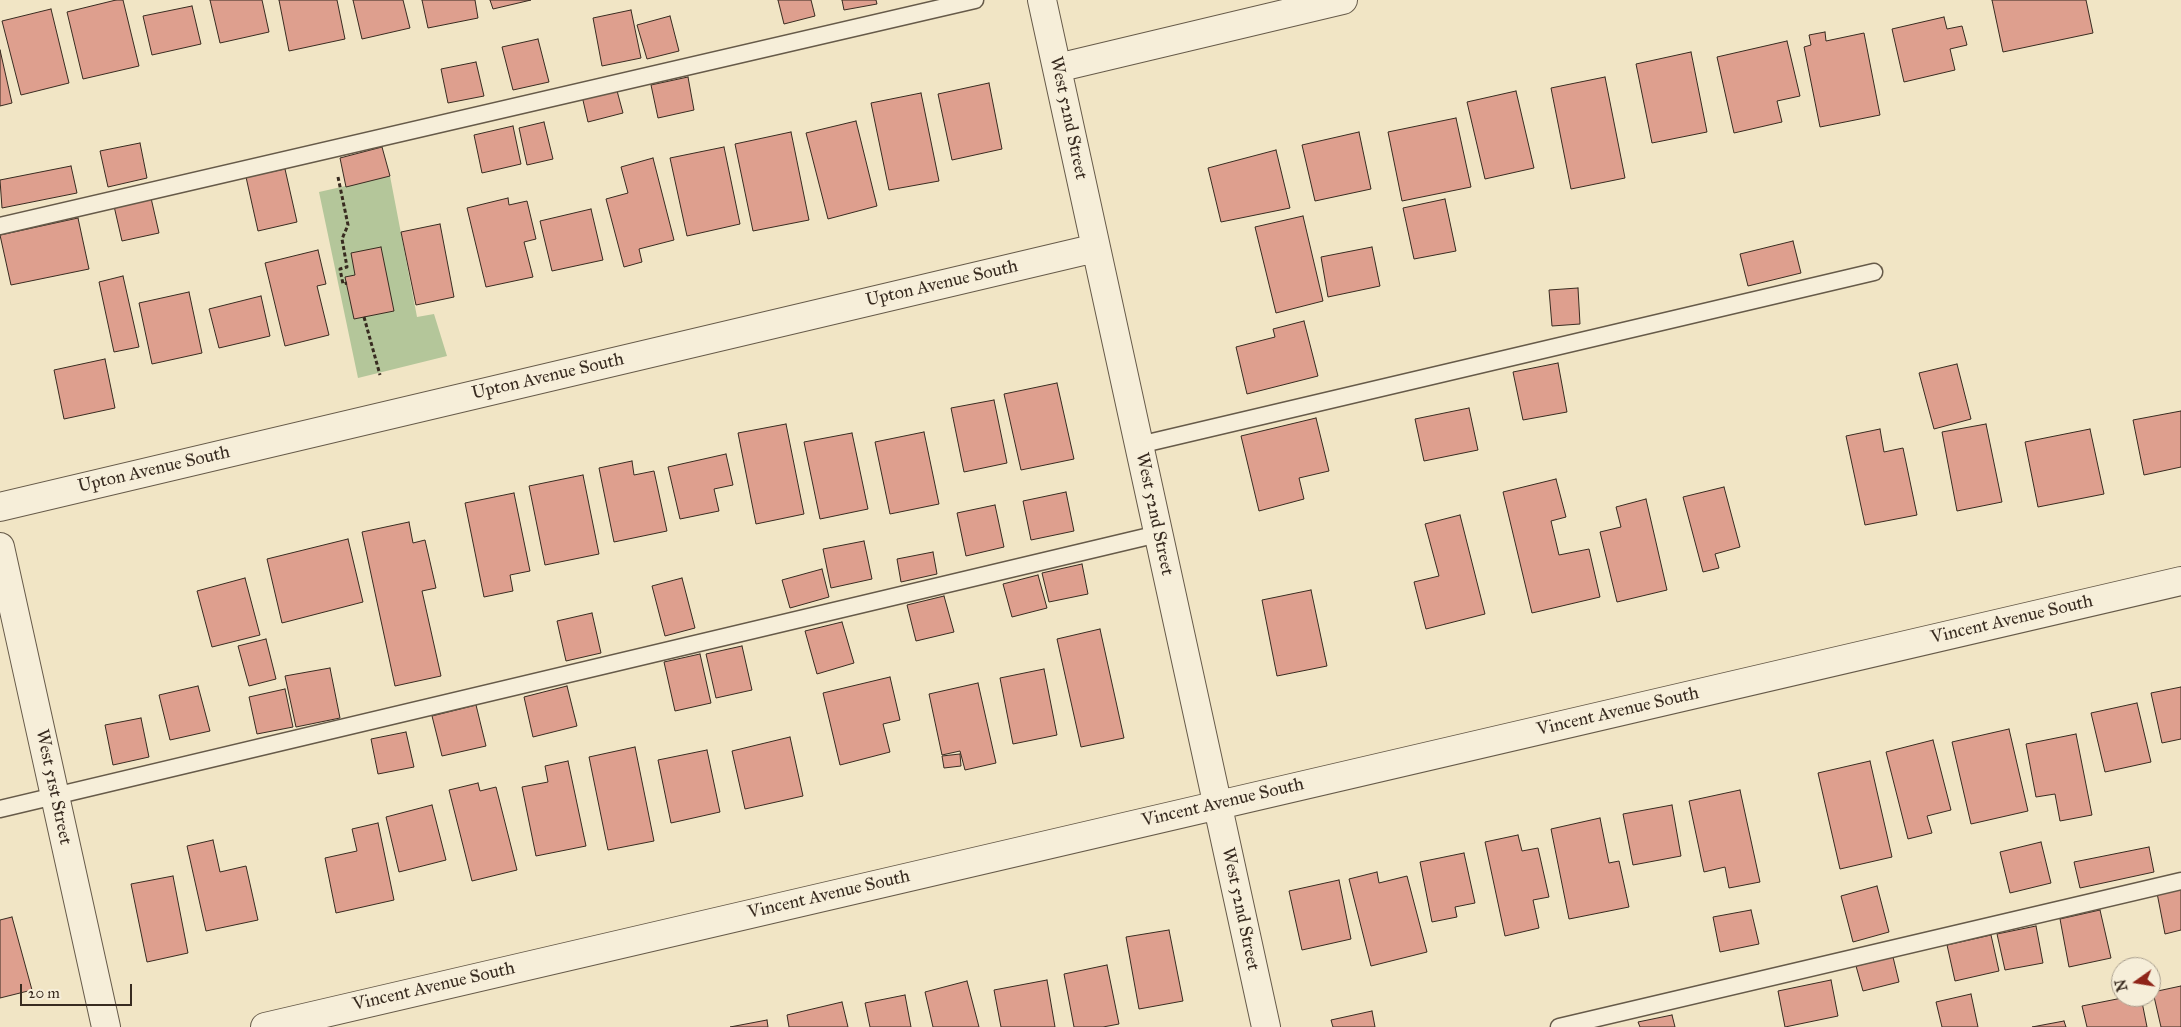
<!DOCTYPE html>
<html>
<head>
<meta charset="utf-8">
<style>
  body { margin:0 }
  #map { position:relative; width:2181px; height:1027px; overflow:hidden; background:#f1e5c5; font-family:"IM FELL Great Primer",serif }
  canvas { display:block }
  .north { position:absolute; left:2111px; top:957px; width:50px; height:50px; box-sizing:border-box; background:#f6eed9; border:1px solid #aaa08f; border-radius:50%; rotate:257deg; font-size:14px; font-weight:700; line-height:20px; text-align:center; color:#382b20 }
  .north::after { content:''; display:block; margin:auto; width:18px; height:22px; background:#8f2418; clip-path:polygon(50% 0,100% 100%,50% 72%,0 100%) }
  .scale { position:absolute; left:20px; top:984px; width:112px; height:22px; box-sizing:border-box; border:2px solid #382b20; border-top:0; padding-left:6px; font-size:15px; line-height:18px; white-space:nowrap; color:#382b20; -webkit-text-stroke:4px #f6eed9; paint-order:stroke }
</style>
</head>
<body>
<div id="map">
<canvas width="2181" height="1027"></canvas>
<div class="north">N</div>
<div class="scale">20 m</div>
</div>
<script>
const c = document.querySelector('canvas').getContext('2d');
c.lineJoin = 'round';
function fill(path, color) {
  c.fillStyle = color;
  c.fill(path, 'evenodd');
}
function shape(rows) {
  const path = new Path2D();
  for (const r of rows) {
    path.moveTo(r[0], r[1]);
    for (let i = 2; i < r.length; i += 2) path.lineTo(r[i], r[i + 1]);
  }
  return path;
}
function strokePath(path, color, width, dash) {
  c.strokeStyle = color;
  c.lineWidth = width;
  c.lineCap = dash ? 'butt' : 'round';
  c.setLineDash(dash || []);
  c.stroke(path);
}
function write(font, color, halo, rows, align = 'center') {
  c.font = font + ' "IM FELL Great Primer",serif';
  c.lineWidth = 4;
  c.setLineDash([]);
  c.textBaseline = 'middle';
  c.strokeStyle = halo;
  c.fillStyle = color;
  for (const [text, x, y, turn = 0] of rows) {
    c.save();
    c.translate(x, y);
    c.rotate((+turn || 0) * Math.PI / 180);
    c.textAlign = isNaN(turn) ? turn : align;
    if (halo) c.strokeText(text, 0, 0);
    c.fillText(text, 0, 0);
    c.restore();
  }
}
fill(shape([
  [390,176,417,317,434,314,447,356,358,378,319,192]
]), '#b4c69a');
const building = shape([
  [116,0,123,0,139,66,83,79,67,12,116,0],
  [210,0,262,0,269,32,220,43,210,0],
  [279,0,337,0,345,39,289,51,279,0],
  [353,0,403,0,410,28,362,39,353,0],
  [422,0,475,0,478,18,428,28,422,0],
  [490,0,531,0,493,9,490,0],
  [778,0,811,0,815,16,784,24,778,0],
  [842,0,876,0,877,4,844,10,842,0],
  [1992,0,2086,0,2093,33,2003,52,1992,0],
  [192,6,201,44,152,55,143,16,192,6],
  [51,9,69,83,21,95,2,21,51,9],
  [631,10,641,58,602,66,593,18,631,10],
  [670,16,679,51,647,59,637,25,670,16],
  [1944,17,1947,29,1962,26,1967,45,1950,49,1955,70,1904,82,1892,29,1944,17],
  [1825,32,1826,41,1864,33,1880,115,1820,127,1804,47,1811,45,1809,35,1825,32],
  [538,39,549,82,513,90,502,47,538,39],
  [1787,41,1800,96,1777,101,1782,122,1734,133,1717,57,1787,41],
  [0,50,12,103,0,106,0,50],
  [1691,52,1707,132,1652,143,1636,64,1691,52],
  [476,62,484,96,448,103,441,69,476,62],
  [688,77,694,110,658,118,651,85,688,77],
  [1605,77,1625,178,1571,189,1551,88,1605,77],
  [989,83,1002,149,952,160,938,94,989,83],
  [616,87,623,113,588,122,582,96,616,87],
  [1516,91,1534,168,1485,179,1467,102,1516,91],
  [921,93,939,181,889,190,871,103,921,93],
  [1456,118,1471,187,1402,201,1388,132,1456,118],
  [856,121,877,206,828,219,806,133,856,121],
  [544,122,553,159,527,165,519,128,544,122],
  [513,126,521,164,482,173,474,135,513,126],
  [791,132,809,220,753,231,735,144,791,132],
  [1359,132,1371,189,1315,201,1302,145,1359,132],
  [140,143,147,178,108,187,100,151,140,143],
  [382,147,390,176,346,187,340,158,382,147],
  [724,147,740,224,687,236,670,158,724,147],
  [1276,150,1290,208,1221,222,1208,168,1276,150],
  [653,158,674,240,639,249,642,262,624,267,606,199,628,193,621,167,653,158],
  [71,166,77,193,2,208,0,180,71,166],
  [285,169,297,222,258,231,246,177,285,169],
  [151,198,159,233,122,241,114,206,151,198],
  [508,198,509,205,527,201,536,239,524,242,533,277,486,287,467,208,508,198],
  [1445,199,1456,251,1414,259,1403,208,1445,199],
  [591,209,603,260,552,271,540,221,591,209],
  [1303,216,1323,301,1276,313,1255,227,1303,216],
  [78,218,89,269,11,285,0,235,78,218],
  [440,224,454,297,416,305,401,232,440,224],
  [1793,241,1801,273,1748,286,1740,254,1793,241],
  [381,247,394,311,354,319,345,277,355,275,351,253,381,247],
  [1372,247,1380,286,1328,297,1321,257,1372,247],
  [318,250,326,284,317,286,329,335,285,346,265,263,318,250],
  [123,276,139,347,114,352,99,282,123,276],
  [1578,288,1580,324,1552,326,1549,290,1578,288],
  [189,292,202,353,152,364,139,303,189,292],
  [261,296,270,336,219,348,209,309,261,296],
  [1304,321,1318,376,1247,394,1236,347,1275,337,1273,329,1304,321],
  [105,359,115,408,64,419,54,370,105,359],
  [1558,363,1567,412,1523,420,1513,372,1558,363],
  [1957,364,1971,419,1934,429,1919,373,1957,364],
  [1057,383,1074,459,1021,470,1004,394,1057,383],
  [994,400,1007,463,964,472,951,408,994,400],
  [1469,408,1478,450,1424,461,1415,419,1469,408],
  [2181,411,2181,467,2144,475,2133,420,2181,411],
  [1316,418,1329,471,1299,478,1304,499,1259,511,1241,436,1316,418],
  [786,424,804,514,756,524,738,433,786,424],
  [1986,424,2002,502,1957,511,1942,432,1986,424],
  [1880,429,1884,452,1903,448,1917,515,1865,525,1846,436,1880,429],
  [2090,429,2104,494,2038,507,2025,442,2090,429],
  [924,432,939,504,890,514,875,442,924,432],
  [852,433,868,509,820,519,804,442,852,433],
  [726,454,733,485,714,489,719,511,680,519,668,467,726,454],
  [632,461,634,475,654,471,667,531,614,542,599,468,632,461],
  [583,475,599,554,545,565,529,486,583,475],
  [1556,479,1566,517,1551,521,1559,555,1589,549,1600,597,1532,613,1503,492,1556,479],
  [1724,487,1740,547,1715,554,1719,568,1703,572,1683,497,1724,487],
  [1066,492,1074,531,1031,540,1023,501,1066,492],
  [514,493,530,571,510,575,513,591,484,597,465,503,514,493],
  [1646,499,1667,590,1617,602,1600,532,1621,527,1616,507,1646,499],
  [995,505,1004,547,966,556,957,513,995,505],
  [1460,515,1485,614,1426,629,1414,582,1439,576,1425,524,1460,515],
  [409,522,413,543,425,540,436,588,422,591,441,676,395,686,362,532,409,522],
  [348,539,363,602,282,623,267,559,348,539],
  [864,541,872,579,831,588,823,549,864,541],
  [933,552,937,574,901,582,897,559,933,552],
  [1082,564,1088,594,1049,602,1042,573,1082,564],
  [822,569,829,597,790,608,782,580,822,569],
  [1038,575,1047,608,1012,617,1003,584,1038,575],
  [245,578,260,635,212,647,197,591,245,578],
  [682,578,695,628,665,636,652,586,682,578],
  [1311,590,1327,666,1277,676,1262,600,1311,590],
  [944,596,954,632,916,641,907,605,944,596],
  [592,613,601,653,566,661,557,621,592,613],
  [842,622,854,663,817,674,805,631,842,622],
  [1100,629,1124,738,1081,747,1057,639,1100,629],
  [266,639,276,679,249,686,238,646,266,639],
  [742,646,752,690,716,698,706,654,742,646],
  [700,654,711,703,675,711,664,662,700,654],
  [330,668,340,718,296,727,285,676,330,668],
  [1044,669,1057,735,1013,744,1000,678,1044,669],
  [890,677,900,720,883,724,890,752,840,765,823,693,890,677],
  [978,683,996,763,965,770,960,751,942,755,929,694,978,683],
  [198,686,210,731,170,740,159,695,198,686],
  [567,686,577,726,533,737,524,697,567,686],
  [2181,687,2181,739,2162,743,2151,693,2181,687],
  [285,689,293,727,257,734,249,697,285,689],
  [2137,703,2151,762,2105,772,2091,713,2137,703],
  [476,705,486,746,442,756,432,716,476,705],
  [141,718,149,757,113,765,105,725,141,718],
  [2009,729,2028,811,1971,824,1952,742,2009,729],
  [406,732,414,767,378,774,371,739,406,732],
  [2076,734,2092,815,2060,821,2055,794,2036,797,2026,744,2076,734],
  [790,737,803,796,745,809,732,751,790,737],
  [1933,740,1951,810,1927,816,1932,833,1908,839,1886,752,1933,740],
  [635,747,654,841,608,850,589,757,635,747],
  [707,750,720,812,671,823,658,760,707,750],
  [960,754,961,766,944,768,942,756,960,754],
  [568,761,586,846,536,856,522,787,548,782,545,766,568,761],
  [1870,761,1892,857,1840,869,1818,773,1870,761],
  [478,783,480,791,496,787,517,870,472,881,449,790,478,783],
  [1740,790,1760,882,1729,888,1725,867,1704,872,1689,801,1740,790],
  [432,805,446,860,399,872,386,817,432,805],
  [1672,805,1681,856,1633,865,1623,814,1672,805],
  [1600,818,1609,863,1619,861,1629,907,1569,919,1551,829,1600,818],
  [378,823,394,900,336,913,325,858,357,851,352,829,378,823],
  [1518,835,1522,851,1538,848,1549,897,1533,900,1539,928,1505,936,1485,842,1518,835],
  [213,840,220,872,246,866,258,920,206,931,187,846,213,840],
  [2041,842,2051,883,2010,893,2000,852,2041,842],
  [2149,847,2154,872,2080,888,2074,862,2149,847],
  [1464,853,1475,903,1455,907,1457,917,1432,922,1420,862,1464,853],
  [1377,872,1379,883,1407,876,1427,952,1371,966,1349,879,1377,872],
  [173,876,188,953,147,962,131,884,173,876],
  [1339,880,1351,939,1302,950,1289,891,1339,880],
  [1877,886,1889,932,1853,942,1841,896,1877,886],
  [2181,888,2181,930,2165,934,2157,893,2181,888],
  [1751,910,1759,944,1720,952,1713,917,1751,910],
  [2100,910,2111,958,2069,967,2060,919,2100,910],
  [12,917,32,990,0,998,0,920,12,917],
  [2036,926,2043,963,2005,970,1997,934,2036,926],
  [1169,930,1183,1001,1139,1009,1126,937,1169,930],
  [1991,935,1999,971,1955,981,1947,945,1991,935],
  [1893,957,1899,982,1863,991,1856,966,1893,957],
  [1107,965,1119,1024,1103,1027,1074,1027,1064,974,1107,965],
  [1047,980,1055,1027,1001,1027,994,990,1047,980],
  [1831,980,1838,1016,1785,1027,1778,991,1831,980],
  [967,981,979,1027,933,1027,925,992,967,981],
  [2181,986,2181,1027,2161,1027,2153,992,2181,986],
  [1971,994,1978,1027,1942,1027,1936,1002,1971,994],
  [905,995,911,1027,870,1027,865,1003,905,995],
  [2127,997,2141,997,2147,1027,2087,1027,2082,1006,2127,997],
  [842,1002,848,1027,789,1027,787,1015,842,1002],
  [1372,1011,1375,1027,1333,1027,1331,1020,1372,1011],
  [1672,1015,1675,1027,1640,1027,1638,1022,1672,1015],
  [767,1020,768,1027,730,1027,767,1020],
  [2064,1021,2066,1027,2032,1027,2064,1021]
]);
fill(building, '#de9f8e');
strokePath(building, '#382b20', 1);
const service = shape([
  [0,226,975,0],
  [1139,445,1874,272],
  [0,809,1158,534],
  [1559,1027,2181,881]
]);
const minor = shape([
  [1042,0,1266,1027],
  [1057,68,1343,0],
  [0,507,1096,248],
  [0,547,106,1027],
  [265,1027,2181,581]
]);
strokePath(service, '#665a49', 19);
strokePath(minor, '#665a49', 30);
strokePath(shape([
  [338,177,348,225,342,239,347,267,340,269,343,284,347,283],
  [364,317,380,375]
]), '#382b20', 3, [4, 2.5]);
strokePath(service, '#f6eed9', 16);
strokePath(minor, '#f6eed9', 28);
write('18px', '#382b20', '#f6eed9', [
  ["West 52nd Street",1068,118,78],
  ["Upton Avenue South",942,284,-13],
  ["Upton Avenue South",548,377,-13],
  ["Upton Avenue South",154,470,-13],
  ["West 52nd Street",1154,514,78],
  ["Vincent Avenue South",2012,620,-13],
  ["Vincent Avenue South",1618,712,-13],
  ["West 51st Street",53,787,78],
  ["Vincent Avenue South",1223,803,-13],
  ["Vincent Avenue South",829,895,-13],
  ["West 52nd Street",1240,909,78],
  ["Vincent Avenue South",434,987,-13]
]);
</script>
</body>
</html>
